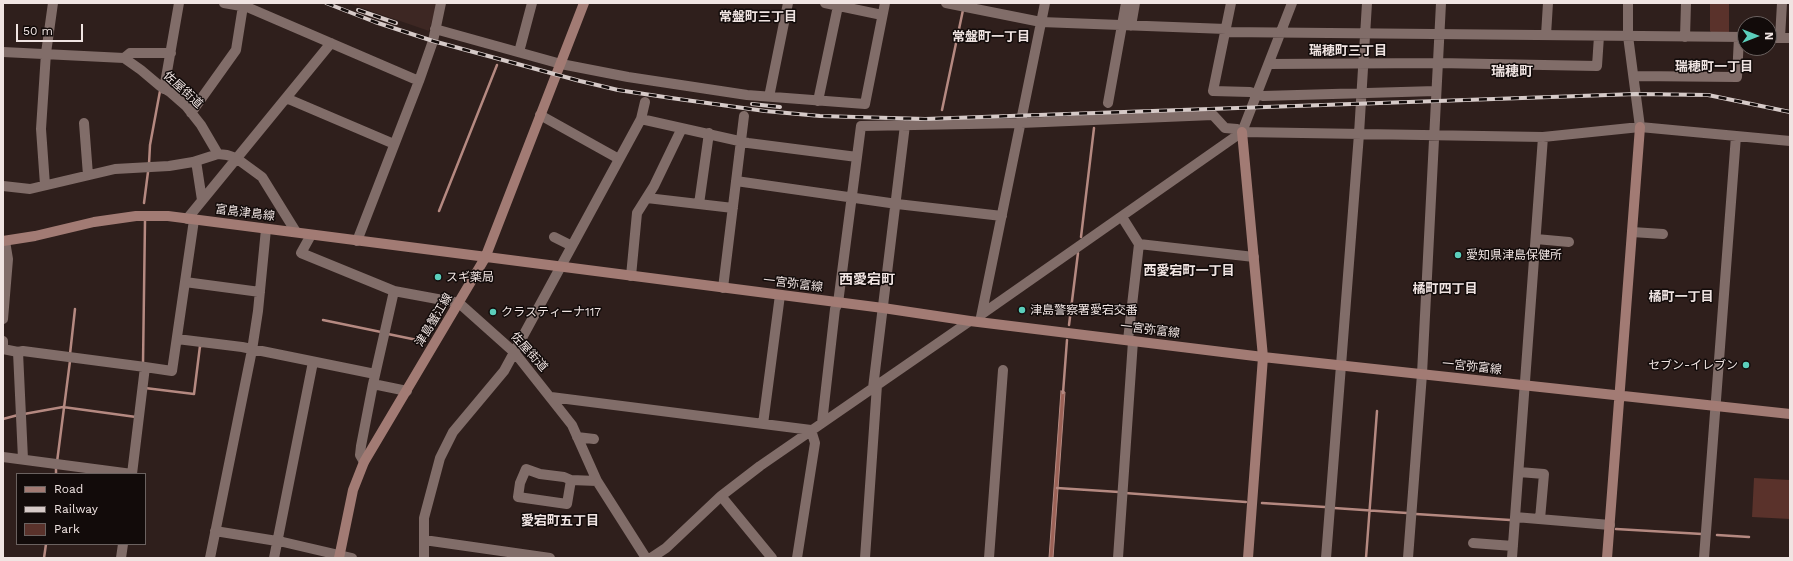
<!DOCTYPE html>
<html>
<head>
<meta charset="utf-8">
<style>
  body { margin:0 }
  #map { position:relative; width:1793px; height:561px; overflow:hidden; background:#2f1f1c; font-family:"Work Sans",sans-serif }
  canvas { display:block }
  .frame { position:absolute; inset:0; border:4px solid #f0e4e2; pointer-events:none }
  .legend { position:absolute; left:16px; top:473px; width:130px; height:72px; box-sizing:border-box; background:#120b0a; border:1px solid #6b6260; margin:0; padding:5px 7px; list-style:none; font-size:12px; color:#f0e4e2 }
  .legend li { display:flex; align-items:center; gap:8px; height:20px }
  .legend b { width:20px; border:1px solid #6b6260 }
  .north { position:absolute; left:1737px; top:16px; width:40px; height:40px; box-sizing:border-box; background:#120b0a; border:1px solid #6b6260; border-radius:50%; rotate:90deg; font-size:11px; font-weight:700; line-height:16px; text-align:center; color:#f0e4e2 }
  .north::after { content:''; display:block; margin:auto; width:14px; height:18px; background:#5bcebb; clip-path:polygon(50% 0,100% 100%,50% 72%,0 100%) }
  .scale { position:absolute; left:16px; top:24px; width:67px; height:18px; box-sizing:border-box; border:2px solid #f0e4e2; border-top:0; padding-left:5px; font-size:12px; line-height:14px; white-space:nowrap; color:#f0e4e2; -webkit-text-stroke:3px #120b0a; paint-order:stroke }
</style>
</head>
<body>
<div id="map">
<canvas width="1793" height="561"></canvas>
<div class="frame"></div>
<ul class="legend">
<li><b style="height:5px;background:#a27b74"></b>Road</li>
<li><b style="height:5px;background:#d6cac8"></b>Railway</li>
<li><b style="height:11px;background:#5a322b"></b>Park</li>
</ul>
<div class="north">N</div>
<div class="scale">50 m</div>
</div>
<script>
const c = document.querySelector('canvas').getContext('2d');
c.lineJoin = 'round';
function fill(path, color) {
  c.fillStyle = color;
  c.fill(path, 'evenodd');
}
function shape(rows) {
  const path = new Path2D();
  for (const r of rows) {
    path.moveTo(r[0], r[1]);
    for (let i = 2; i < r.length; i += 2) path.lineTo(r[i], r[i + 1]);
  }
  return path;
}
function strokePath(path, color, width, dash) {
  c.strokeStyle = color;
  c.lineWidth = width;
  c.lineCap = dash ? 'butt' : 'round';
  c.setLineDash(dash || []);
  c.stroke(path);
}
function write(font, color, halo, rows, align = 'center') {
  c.font = font + ' "Work Sans","Noto Sans JP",sans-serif';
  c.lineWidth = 3;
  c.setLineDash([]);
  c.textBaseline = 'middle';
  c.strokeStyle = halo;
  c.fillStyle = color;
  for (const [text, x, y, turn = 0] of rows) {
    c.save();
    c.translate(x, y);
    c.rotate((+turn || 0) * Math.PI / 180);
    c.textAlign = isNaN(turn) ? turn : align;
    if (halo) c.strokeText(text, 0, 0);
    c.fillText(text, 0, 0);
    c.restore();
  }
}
fill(shape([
  [348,3,437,3,429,31]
]), '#3d2723');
fill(shape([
  [1710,3,1729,3,1729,33,1712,33,1710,31],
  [1754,478,1790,480,1790,519,1752,517]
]), '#5a322b');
const water = shape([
  [1061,391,1065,392,1053,558,1049,558,1061,391]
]);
fill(water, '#9c6257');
strokePath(water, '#b58981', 1);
strokePath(shape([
  [942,110,963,10],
  [149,164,150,145,160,91],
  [144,203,148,172],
  [439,211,497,65],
  [1081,237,1094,128],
  [323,320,381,332],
  [1069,325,1078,253],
  [388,334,422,341],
  [70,354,75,309],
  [143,363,145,221],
  [145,388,194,394,200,346,202,346],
  [1063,393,1067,340],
  [24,414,63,407,136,417,136,415],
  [3,419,18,415],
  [57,462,70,361],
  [56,474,56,467],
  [1057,488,1119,492],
  [1125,493,1246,502],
  [1262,503,1325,507],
  [1334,508,1407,513],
  [1416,514,1510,520],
  [1616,529,1702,534],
  [1717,535,1749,537],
  [44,558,46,544],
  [1366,558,1377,411]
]), '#b58981', 2.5);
strokePath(shape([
  [224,3,247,7,419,81],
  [825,3,882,15],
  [946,3,1041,22,1226,29],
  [1231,3,1213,91,1250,92,1263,96,1436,91],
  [1628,3,1628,36,1640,127],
  [1131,26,1135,3],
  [435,29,561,64,628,77,747,95,865,104,885,3],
  [1225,32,1745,37],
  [1546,35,1548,3],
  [1685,37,1686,3],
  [1769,38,1790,38],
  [1780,38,1782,3],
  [3,52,124,58,141,70,160,86,170,92,186,106,201,125,218,154,227,155,236,158,262,177,296,232],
  [519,52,532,3],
  [124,58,130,53,171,53],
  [1269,64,1438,63,1597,66,1599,36],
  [1634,76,1737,77,1739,37],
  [164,89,179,3],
  [769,97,788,3],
  [286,98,394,144],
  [818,101,838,6],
  [1108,103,1126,3],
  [191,113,236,50,243,6],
  [540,115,619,159],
  [641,119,748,143,857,157],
  [84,123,88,175],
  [196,161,202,200],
  [736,181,897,204,1002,216],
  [45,185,41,129,46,53,53,3],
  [3,186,30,189,115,169,169,166,193,162,218,154],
  [647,198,733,208],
  [699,204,709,133],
  [1122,217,1139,244],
  [187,219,331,43],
  [1632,232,1663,234],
  [311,235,301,253,394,291,459,303,515,353,572,425,597,481,646,558],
  [554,237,572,246],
  [1536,239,1569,242],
  [357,241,419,81,433,41,441,3],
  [631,276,637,213,654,186,682,128],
  [185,282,260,292],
  [723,288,744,116],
  [982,314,1242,132,1292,3],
  [981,317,1045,3],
  [3,319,8,259,5,241],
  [177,339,242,347,375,374],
  [1128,340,1139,244,1254,257],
  [3,341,3,349,18,352,23,351,145,367],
  [18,352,23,459],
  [373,384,407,391],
  [873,388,905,125],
  [551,397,811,430,815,443,797,558],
  [822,423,835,309,838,303,861,126,1021,123,1213,115,1225,128,1237,129,1242,132,1543,137,1640,127,1790,141],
  [763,424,780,295],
  [577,437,594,439],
  [3,457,132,474],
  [364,462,360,455,361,446,373,384,394,291],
  [1519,472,1544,474,1540,519],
  [132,474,145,367,172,371,194,220],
  [571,480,567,504,518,497,520,483,526,469,540,474,564,477,571,480,597,481],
  [721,496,772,558],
  [1515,517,1610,525],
  [215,531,283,542,352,558],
  [424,540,550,558],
  [1473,543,1513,546],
  [121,558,123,544],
  [210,558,252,350,258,311,266,229],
  [274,558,313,362],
  [424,558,424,518,440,458,453,432,504,371,641,119,645,102],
  [651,558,666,548,721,496,760,466,970,321],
  [865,558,877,385],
  [989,558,1003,370],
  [1118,558,1133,341],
  [1326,558,1359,134,1367,3],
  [1408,558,1422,374,1441,3],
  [1512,558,1543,137],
  [1704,558,1736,136]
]), '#816d69', 10);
strokePath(shape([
  [1242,132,1263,357,1248,558],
  [3,241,35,236,94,222,136,216,168,216,883,308,970,321,1263,357,1790,414],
  [339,558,353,490,364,462,485,258,584,3],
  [1607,558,1640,127]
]), '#a27b74', 10);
const rail = shape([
  [326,3,375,22,433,41,580,81,618,90,671,98,765,111,820,116,925,119,1636,94,1708,95,1790,112],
  [358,10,396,23],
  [752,104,780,107]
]);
strokePath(rail, '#d6cac8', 4);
strokePath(rail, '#120b0a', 2.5, [8]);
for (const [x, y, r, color] of [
  [1458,255,4,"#5bcebb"],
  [438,277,4,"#5bcebb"],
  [1022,310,4,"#5bcebb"],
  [493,312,4,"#5bcebb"],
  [1746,365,4,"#5bcebb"]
]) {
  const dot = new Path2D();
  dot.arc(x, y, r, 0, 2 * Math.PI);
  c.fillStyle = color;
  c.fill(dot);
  strokePath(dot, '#120b0a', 1.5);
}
write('12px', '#f0e4e2', '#120b0a', [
  ["佐屋街道",183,90,42],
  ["富島津島線",245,213,7],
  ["一宮弥富線",793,284,7],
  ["津島蟹江線",434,320,-59],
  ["一宮弥富線",1150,330,7],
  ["佐屋街道",529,352,48],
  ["一宮弥富線",1472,367,6]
]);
write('12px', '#f0e4e2', '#120b0a', [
  ["愛知県津島保健所",1466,255],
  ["スギ薬局",446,277],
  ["津島警察署愛宕交番",1030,310],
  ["クラスティーナ117",501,312],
  ["セブン-イレブン",1738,365,"right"]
], 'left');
write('bold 13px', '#f0e4e2', '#120b0a', [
  ["常盤町三丁目",758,17],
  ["常盤町一丁目",991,37],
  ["瑞穂町三丁目",1348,51],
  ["瑞穂町一丁目",1714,67],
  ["西愛宕町一丁目",1189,271],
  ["橘町四丁目",1445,289],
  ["橘町一丁目",1681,297],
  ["愛宕町五丁目",560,521]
]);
write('bold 14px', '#f0e4e2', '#120b0a', [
  ["瑞穂町",1512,72],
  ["西愛宕町",867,280]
]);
</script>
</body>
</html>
